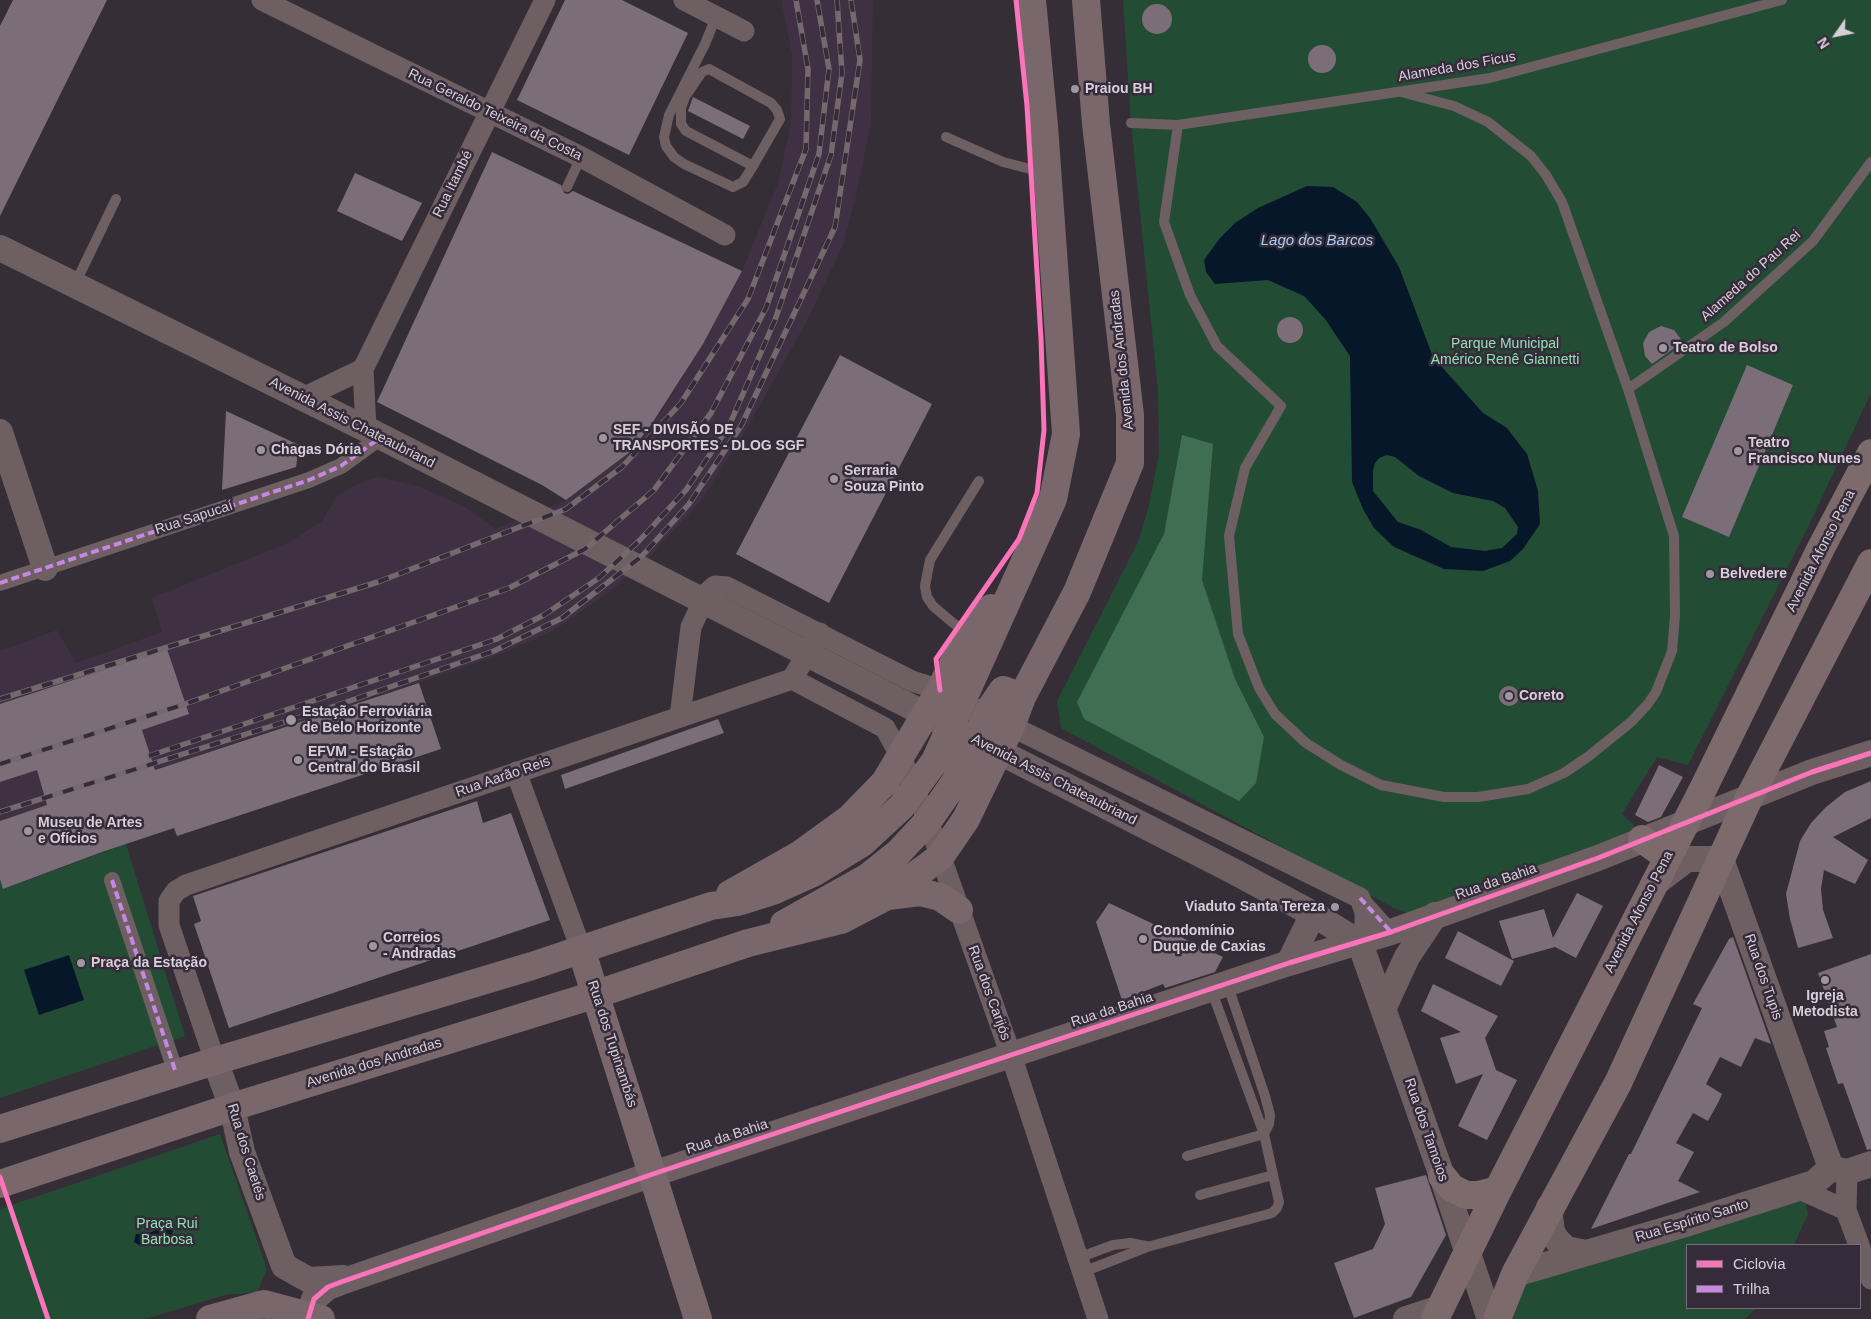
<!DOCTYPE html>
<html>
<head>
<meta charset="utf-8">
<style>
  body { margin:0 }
  #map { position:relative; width:1871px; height:1319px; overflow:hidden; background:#352e36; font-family:Arial,sans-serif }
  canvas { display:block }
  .legend { position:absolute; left:1686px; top:1244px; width:175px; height:65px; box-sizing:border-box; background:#362b3a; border:1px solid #766d79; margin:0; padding:6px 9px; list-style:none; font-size:15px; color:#d6cfd8 }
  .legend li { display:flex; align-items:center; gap:10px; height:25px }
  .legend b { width:25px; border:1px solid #766d79 }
  .north { position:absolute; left:1811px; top:10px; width:50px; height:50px; -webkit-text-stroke:4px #362b3a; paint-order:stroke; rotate:237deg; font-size:14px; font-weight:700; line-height:20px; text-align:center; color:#d6cfd8 }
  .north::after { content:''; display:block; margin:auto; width:18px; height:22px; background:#d6cfd8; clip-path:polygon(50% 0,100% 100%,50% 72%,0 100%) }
</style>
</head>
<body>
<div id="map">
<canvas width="1871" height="1319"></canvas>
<ul class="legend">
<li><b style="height:6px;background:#fb73b8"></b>Ciclovia</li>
<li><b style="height:6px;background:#c787e3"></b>Trilha</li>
</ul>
<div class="north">N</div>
</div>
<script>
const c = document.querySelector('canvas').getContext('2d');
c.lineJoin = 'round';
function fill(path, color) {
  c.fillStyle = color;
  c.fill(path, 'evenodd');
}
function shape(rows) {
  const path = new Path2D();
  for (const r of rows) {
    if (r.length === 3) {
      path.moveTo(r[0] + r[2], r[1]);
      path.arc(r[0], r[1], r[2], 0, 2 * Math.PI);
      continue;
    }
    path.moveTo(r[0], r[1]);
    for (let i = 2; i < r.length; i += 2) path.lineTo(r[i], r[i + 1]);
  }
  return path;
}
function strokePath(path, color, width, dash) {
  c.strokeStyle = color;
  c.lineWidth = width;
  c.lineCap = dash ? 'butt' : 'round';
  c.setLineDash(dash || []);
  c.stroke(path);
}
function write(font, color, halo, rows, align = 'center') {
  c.font = font + ' Arial,sans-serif';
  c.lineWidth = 5;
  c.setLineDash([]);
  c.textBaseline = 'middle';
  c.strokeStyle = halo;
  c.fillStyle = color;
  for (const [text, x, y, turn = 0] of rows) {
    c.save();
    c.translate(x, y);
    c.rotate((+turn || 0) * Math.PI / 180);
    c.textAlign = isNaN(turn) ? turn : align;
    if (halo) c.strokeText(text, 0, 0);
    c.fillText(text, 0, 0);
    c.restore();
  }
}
fill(shape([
  [781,0,873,0,871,123,856,196,843,245,807,321,745,432,700,502,654,552,612,590,553,631,492,658,0,821,0,651,57,630,76,663,162,632,152,598,290,542,322,521,337,496,353,486,377,477,418,486,465,507,496,529,566,500,630,452,664,408,703,344,742,271,778,183,791,123,792,55]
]), '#3f3143');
fill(shape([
  [1123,0,1871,0,1871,393,1808,527,1688,765,1657,757,1622,814,1637,828,1632,832,1410,914,1394,908,1061,728,1057,701,1138,542,1149,505,1159,453,1158,391,1131,123],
  [126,844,185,1036,0,1098,0,879,4,889],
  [220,1134,267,1269,257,1292,225,1295,145,1319,0,1319,0,1209],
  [1804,1198,1808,1214,1794,1245,1687,1245,1687,1308,1757,1308,1745,1319,1497,1319,1511,1283]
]), '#234c35');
fill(shape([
  [1182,435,1213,444,1202,580,1235,679,1264,737,1256,783,1239,801,1084,719,1077,702,1164,534]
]), '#3f6e52');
fill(shape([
  [1307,186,1333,187,1357,202,1370,218,1399,267,1433,357,1483,413,1507,428,1527,454,1538,491,1540,524,1523,549,1510,561,1483,571,1444,569,1394,547,1374,528,1363,509,1352,482,1350,356,1325,319,1304,296,1268,280,1215,284,1206,272,1204,260,1220,238,1235,223,1258,208],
  [1387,455,1395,457,1419,476,1453,493,1493,501,1505,508,1518,527,1517,534,1502,548,1485,551,1451,547,1421,530,1398,522,1373,491,1373,471,1375,463,1379,458],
  [69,955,84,1000,39,1015,24,970],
  [164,1224,173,1227,172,1235,162,1235,146,1241,141,1246,134,1242,136,1234,146,1234,160,1229]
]), '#051729');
fill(shape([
  [13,0,107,0,0,216,0,26],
  [565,0,622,0,688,33,629,155,517,100],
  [1157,19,15],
  [1322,59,14],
  [693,97,750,126,743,139,688,111],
  [492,152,561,185,564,193,568,194,573,191,742,271,703,344,651,425,630,452,566,500,542,485,377,402],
  [355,173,422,203,402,241,337,211],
  [1290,330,13],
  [1661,326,1674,330,1683,342,1652,364,1645,356,1643,343,1649,332],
  [840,355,932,404,829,603,736,554],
  [1747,365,1793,385,1729,537,1682,517],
  [226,411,299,445,296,467,222,490],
  [167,649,189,714,142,730,155,770,419,683,441,749,177,836,174,828,102,852,3,889,0,879,0,821,47,805,37,770,0,782,0,704],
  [1509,696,10],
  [718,719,724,733,565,789,561,775],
  [1659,765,1683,777,1661,817,1648,822,1635,815],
  [1871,781,1871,818,1833,837,1868,860,1855,884,1824,870,1821,889,1823,910,1833,938,1798,948,1790,919,1786,894,1800,841,1811,823,1826,807,1845,792],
  [477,801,483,823,511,813,550,920,229,1028,194,924,201,921,193,896],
  [1577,893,1603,906,1576,958,1555,947,1512,959,1499,921,1544,909,1553,938],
  [1109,903,1223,957,1215,972,1165,988,1163,984,1122,1000,1096,922],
  [1458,931,1514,961,1501,986,1445,958],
  [1733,937,1771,1044,1755,1038,1741,1067,1720,1057,1706,1084,1722,1094,1719,1101,1708,1121,1693,1113,1676,1143,1694,1152,1678,1181,1700,1192,1591,1229,1629,1154,1631,1154,1702,1008,1693,1004,1729,939],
  [1871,954,1871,1149,1867,1150,1843,1083,1838,1084,1826,1048,1829,1047,1824,1031,1837,1027,1818,973],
  [1433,984,1498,1016,1485,1038,1496,1070,1517,1080,1487,1140,1458,1126,1483,1074,1456,1084,1440,1038,1461,1032,1421,1011],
  [1426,1175,1446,1235,1411,1297,1354,1318,1334,1263,1373,1249,1385,1224,1375,1188]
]), '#7c6e78');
strokePath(shape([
  [716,17,705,44,669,115,664,137,666,146,674,157,684,164,733,187,743,182,753,166,686,131,681,124,681,108,685,97,702,72,709,69,771,103,777,110,780,119,753,166],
  [1131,123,1178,125,1490,78,1782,0],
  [1178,125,1164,222,1190,295,1217,346,1281,406,1245,468,1229,536,1238,634,1259,688,1275,714,1306,743,1341,765,1381,785,1444,797,1478,797,1528,789,1564,773,1589,756,1631,722,1647,705,1656,692,1672,651,1675,616,1674,536,1628,389,1562,202,1546,175,1531,156,1488,122,1454,106,1401,92],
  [946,137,1003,162,1046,173],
  [567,187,581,157],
  [75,284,116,199],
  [1628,389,1724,322,1813,241,1871,162],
  [971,634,953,623,933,606,927,597,925,586,930,560,979,481],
  [1187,1156,1264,1134,1269,1124,1270,1115,1265,1096,1227,983],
  [1200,1195,1273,1175],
  [1078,1258,1113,1245,1130,1243,1146,1246],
  [1083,1272,1147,1247,1272,1213,1277,1208,1279,1202,1264,1134,1211,989]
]), '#6e5f63', 10);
strokePath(shape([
  [0,583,309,480,341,466,381,437],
  [112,880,176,1073],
  [1361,899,1391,932]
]), '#6e5f63', 16);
strokePath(shape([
  [262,0,581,157,725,235],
  [684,0,744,31],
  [303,398,363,369],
  [366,429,363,369,545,0],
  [792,679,885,728,900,755,928,821,1011,1055,1098,1319],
  [959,710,990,709,1011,726,1360,898,1365,912,1365,926,1360,943],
  [680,717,691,627,707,593,715,586,727,587,912,681,940,690],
  [516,772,581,949],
  [215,1061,169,925,169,901,176,891,186,885,792,679,820,633],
  [1847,1172,1846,1210,1859,1245],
  [1797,1188,1846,1210],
  [1860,1248,1871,1279]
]), '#6e5f63', 21);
strokePath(shape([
  [0,248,366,429,1235,872,1313,914,1360,943],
  [0,432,45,568],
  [1653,885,1687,859,1721,859,1831,1168],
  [1360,943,1442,1176,1490,1319],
  [1289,963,1313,914],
  [1384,1007,1407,957,1435,915],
  [215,1061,232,1107,242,1152,284,1266,309,1280,343,1278],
  [1831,1168,1847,1172,1871,1164],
  [1549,1207,1552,1232,1557,1240,1566,1249,1586,1253],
  [1515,1274,1682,1225,1814,1183,1831,1168],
  [308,1319,314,1299,328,1287,341,1282,653,1174,1011,1055,1289,963,1391,932,1598,858,1812,772,1871,753],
  [1406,1319,1440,1308]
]), '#6e5f63', 26);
strokePath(shape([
  [1642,839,1667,857],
  [1442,1176,1452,1188,1466,1195,1478,1195,1498,1190],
  [1435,1319,1498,1190,1703,789,1821,548,1871,453],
  [1497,1319,1515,1274,1618,1083,1750,796,1871,563]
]), '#7c6a6d', 28);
strokePath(shape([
  [730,894,799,855,850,818,885,782,940,690,956,658,991,608],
  [888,896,920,892,940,897,959,910],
  [784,924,868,877,898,853,928,821,955,782,990,709,1003,690,1022,697],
  [581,949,698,1319],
  [0,1129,215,1061,532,966,711,906,738,902,773,891,813,873,862,843,901,807,935,761,1053,499,1066,434,1044,126,1032,0],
  [0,1184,232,1107,597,994,748,943,841,920,887,896,940,857,966,819,1011,726,1022,697,1077,592,1130,463,1130,415,1096,124,1086,0],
  [210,1319,264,1304,321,1319]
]), '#7a676c', 28);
const rail = shape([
  [0,699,378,582,566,509,622,467,681,403,748,299,806,149,808,69,796,0],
  [149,756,497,639,544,615,599,578,639,541,686,490,729,426,775,320,831,155,842,73,837,0],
  [0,764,185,704,509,588,585,549,654,490,711,413,766,308,819,154,829,69,817,0],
  [0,812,332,707,494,651,562,618,642,556,689,504,741,426,835,227,860,60,851,0]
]);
strokePath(rail, '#746a6d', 5.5);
strokePath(rail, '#362b3a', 4, [11]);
strokePath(shape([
  [0,583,309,480,341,466,381,437],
  [112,880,176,1073],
  [1360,898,1391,932]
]), '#c787e3', 4, [8, 4]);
strokePath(shape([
  [940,690,936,659,1019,539,1037,493,1044,430,1041,339,1027,106,1016,0],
  [0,1177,48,1319],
  [308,1319,314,1299,328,1287,341,1282,653,1174,1011,1055,1289,963,1391,932,1598,858,1812,772,1871,753]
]), '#fb73b8', 5);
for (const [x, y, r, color] of [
  [1075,89,5,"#9e979f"],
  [1663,348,5,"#9e979f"],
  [603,438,5,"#9e979f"],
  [261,450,5,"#9e979f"],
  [1738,451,5,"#9e979f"],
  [834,479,5,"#9e979f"],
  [1710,574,5,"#9e979f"],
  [1509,696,5,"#9e979f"],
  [291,720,6,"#9e979f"],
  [298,760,5,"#9e979f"],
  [28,831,5,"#9e979f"],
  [1335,907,5,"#9e979f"],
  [1143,939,5,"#9e979f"],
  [373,946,5,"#9e979f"],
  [81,963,5,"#9e979f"],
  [1825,980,5,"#9e979f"]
]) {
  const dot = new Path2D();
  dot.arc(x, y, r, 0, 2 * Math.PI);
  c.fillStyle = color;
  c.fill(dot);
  strokePath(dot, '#362b3a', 2);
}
write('14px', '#d6cfd8', '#362b3a', [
  ["Alameda dos Ficus",1457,67,-10],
  ["Rua Geraldo Teixeira da Costa",495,115,26],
  ["Rua Itambé",453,184,-64],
  ["Alameda do Pau Rei",1751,276,-42],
  ["Avenida dos Andradas",1122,360,-96],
  ["Avenida Assis Chateaubriand",352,423,27],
  ["Rua Sapucaí",194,518,-18],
  ["Avenida Afonso Pena",1821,551,-63],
  ["Rua Aarão Reis",503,777,-19],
  ["Avenida Assis Chateaubriand",1054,780,27],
  ["Rua da Bahia",1496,882,-19],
  ["Avenida Afonso Pena",1639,912,-63],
  ["Rua dos Tupis",1763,977,71],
  ["Rua dos Carijós",989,993,70],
  ["Rua da Bahia",1112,1010,-18],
  ["Rua dos Tupinambás",612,1044,72],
  ["Avenida dos Andradas",374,1063,-17],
  ["Rua dos Tamoios",1426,1130,71],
  ["Rua da Bahia",727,1137,-18],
  ["Rua dos Caetés",246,1152,73],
  ["Rua Espírito Santo",1692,1221,-17]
]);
write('bold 14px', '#d6cfd8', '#362b3a', [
  ["Praiou BH",1085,89],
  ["Teatro de Bolso",1673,348],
  ["SEF - DIVISÃO DE",613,430],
  ["TRANSPORTES - DLOG SGF",613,446],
  ["Teatro",1748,443],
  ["Francisco Nunes",1748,459],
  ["Chagas Dória",271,450],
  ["Serraria",844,471],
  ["Souza Pinto",844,487],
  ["Belvedere",1720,574],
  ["Coreto",1519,696],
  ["Estação Ferroviária",302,712],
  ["de Belo Horizonte",302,728],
  ["EFVM - Estação",308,752],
  ["Central do Brasil",308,768],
  ["Museu de Artes",38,823],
  ["e Ofícios",38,839],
  ["Viaduto Santa Tereza",1325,907,"right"],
  ["Condomínio",1153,931],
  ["Duque de Caxias",1153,947],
  ["Correios",383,938],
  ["- Andradas",383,954],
  ["Praça da Estação",91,963],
  ["Igreja",1825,996,"center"],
  ["Metodista",1825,1012,"center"]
], 'left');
write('14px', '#8ee2ae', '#362b3a', [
  ["Parque Municipal",1505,344],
  ["Américo Renê Giannetti",1505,360],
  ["Praça Rui",167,1224],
  ["Barbosa",167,1240]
]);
write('italic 15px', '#a7cff3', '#362b3a', [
  ["Lago dos Barcos",1317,241]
]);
</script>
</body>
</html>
